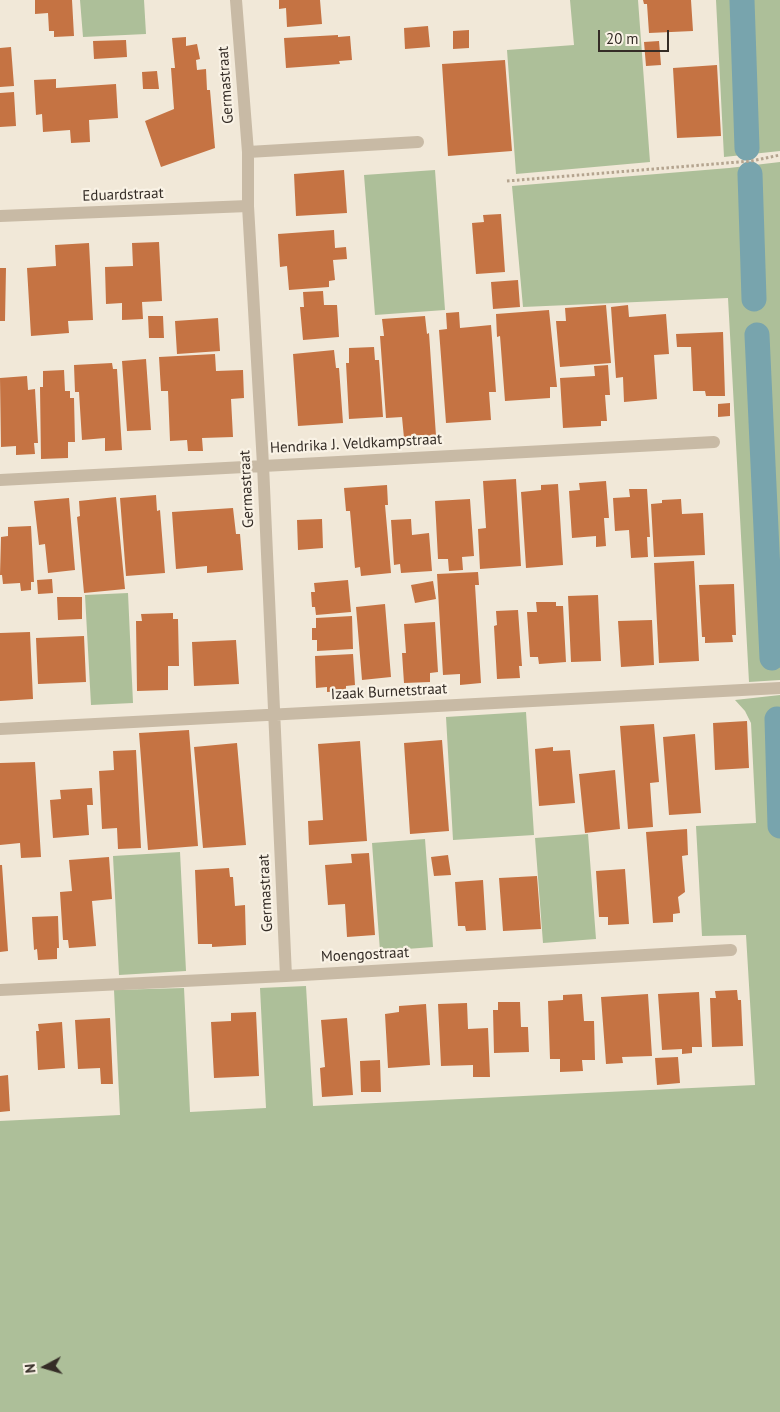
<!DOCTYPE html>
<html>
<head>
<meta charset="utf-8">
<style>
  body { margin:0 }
  #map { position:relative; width:780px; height:1412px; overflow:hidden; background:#f1e8d8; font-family:"PT Sans",sans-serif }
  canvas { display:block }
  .north { position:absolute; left:20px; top:1342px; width:50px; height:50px; -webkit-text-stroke:4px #f9f2e5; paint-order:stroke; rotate:264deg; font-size:14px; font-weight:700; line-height:20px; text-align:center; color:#342c26 }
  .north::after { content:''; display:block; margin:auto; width:18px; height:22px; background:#342c26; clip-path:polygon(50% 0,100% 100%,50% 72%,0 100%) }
  .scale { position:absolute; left:598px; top:30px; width:71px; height:22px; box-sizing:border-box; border:2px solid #342c26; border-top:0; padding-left:6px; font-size:15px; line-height:18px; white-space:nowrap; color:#342c26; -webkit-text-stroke:4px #f9f2e5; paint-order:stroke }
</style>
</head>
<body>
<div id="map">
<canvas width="780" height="1412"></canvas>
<div class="north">N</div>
<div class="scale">20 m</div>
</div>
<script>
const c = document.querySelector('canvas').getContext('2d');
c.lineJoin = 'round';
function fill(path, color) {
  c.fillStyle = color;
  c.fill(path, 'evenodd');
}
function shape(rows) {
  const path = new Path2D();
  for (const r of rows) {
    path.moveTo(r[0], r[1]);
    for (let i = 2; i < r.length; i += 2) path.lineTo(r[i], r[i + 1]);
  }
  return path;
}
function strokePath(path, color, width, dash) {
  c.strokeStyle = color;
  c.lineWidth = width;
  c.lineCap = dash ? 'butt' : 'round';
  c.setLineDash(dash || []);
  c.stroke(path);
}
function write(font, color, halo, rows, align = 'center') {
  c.font = font + ' "PT Sans",sans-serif';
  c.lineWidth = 4.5;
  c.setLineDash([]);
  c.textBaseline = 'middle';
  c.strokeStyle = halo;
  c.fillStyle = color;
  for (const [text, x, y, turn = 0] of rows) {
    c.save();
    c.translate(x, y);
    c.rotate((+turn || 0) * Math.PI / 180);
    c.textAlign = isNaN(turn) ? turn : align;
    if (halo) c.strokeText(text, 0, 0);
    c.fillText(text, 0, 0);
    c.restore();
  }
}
fill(shape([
  [80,0,144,0,146,34,83,37],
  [570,0,638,0,650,162,516,174,507,50,574,45],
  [716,0,780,0,780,151,724,157],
  [780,162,780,680,749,682,728,298,523,307,512,186,729,168],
  [435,170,445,310,375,315,364,175],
  [128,593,133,703,91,705,85,595],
  [780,695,780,1412,0,1412,0,1121,120,1115,114,990,184,988,190,1112,266,1108,260,988,306,986,313,1106,755,1085,746,935,702,936,696,826,756,823,751,723,745,711,735,700],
  [526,712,534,835,453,840,446,717],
  [588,834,596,939,543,943,535,838],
  [425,839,433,947,380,951,372,843],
  [180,852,186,971,119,975,113,856]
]), '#adbf99');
strokePath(shape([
  [742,0,747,148],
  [750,174,754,299],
  [757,335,772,658],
  [777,719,780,826]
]), '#78a4ad', 25);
fill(shape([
  [35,0,72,0,74,36,54,37,54,31,49,31,48,13,35,14],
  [279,0,320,0,322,24,287,27,286,8,279,9],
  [643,0,691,0,693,31,649,33,647,4,644,4],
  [428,26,430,47,405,49,404,28],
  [469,30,469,48,453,49,453,31],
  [338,35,338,37,350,36,352,60,339,61,340,64,286,68,284,38],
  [186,37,186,46,197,44,200,59,196,60,197,70,206,69,207,90,210,90,215,148,161,167,145,121,174,109,171,68,175,68,172,38],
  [126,40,127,57,94,59,93,41],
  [659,41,661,65,646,66,644,42],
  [11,47,14,86,0,87,0,48],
  [505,60,512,151,448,156,442,64],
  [717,65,721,136,677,138,673,68],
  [157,71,159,89,143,89,142,72],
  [56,79,56,88,116,84,118,118,89,120,90,142,71,143,70,130,43,132,42,114,36,115,34,80],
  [14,92,16,126,0,127,0,93],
  [344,170,347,213,296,216,294,174],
  [501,214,505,272,476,274,472,223,484,222,483,215],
  [334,230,335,248,346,247,347,259,333,260,335,280,329,281,329,287,289,290,287,266,280,267,278,234],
  [159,242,162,301,142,302,143,319,122,320,122,303,106,304,105,267,133,266,132,243],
  [89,243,93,320,68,321,69,333,31,336,27,268,56,266,55,245],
  [0,268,6,268,5,321,0,321],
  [518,280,520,307,493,309,491,282],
  [323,291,324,305,337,305,339,337,303,340,300,307,304,307,303,292],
  [606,305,611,363,560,367,556,321,566,321,565,308],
  [628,305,629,317,666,314,669,354,654,355,657,399,624,402,623,377,616,378,611,307],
  [549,310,557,387,550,387,550,398,505,401,500,336,497,337,496,314],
  [459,312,460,328,491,325,496,392,489,392,491,420,446,423,439,330,447,329,446,313],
  [148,316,163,316,164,338,149,338],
  [425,316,427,334,429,333,436,436,404,438,402,417,386,418,380,336,384,336,382,319],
  [218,318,220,351,177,354,175,321],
  [723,332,725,396,706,396,705,391,693,391,691,347,677,347,676,334],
  [374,347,375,360,379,360,383,417,349,419,346,363,349,363,349,348],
  [334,350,336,368,339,368,343,423,298,426,293,354],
  [215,354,216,371,243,370,244,398,231,399,233,437,202,438,203,451,188,451,187,440,170,441,168,391,161,391,159,357],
  [146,359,151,430,127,431,122,361],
  [112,363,113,369,117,369,122,450,105,451,105,438,82,440,79,392,75,392,74,365],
  [608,365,610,395,605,395,607,421,601,421,601,426,563,428,560,378,595,376,594,366],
  [64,370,65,391,70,391,70,398,74,398,75,442,68,442,68,458,41,459,40,387,43,387,43,371],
  [27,376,28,390,35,389,38,443,34,443,35,454,16,455,16,446,1,447,0,378],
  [730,403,730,416,718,417,718,404],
  [516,479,521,566,480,569,478,529,486,528,483,481],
  [606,481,609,518,604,518,606,546,596,547,596,536,572,538,569,491,580,490,579,483],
  [558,484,563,565,526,568,521,492,541,490,541,485],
  [387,485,388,505,385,505,391,573,361,576,360,567,355,568,350,511,346,511,344,488],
  [629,489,647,489,650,537,647,537,648,557,631,558,629,530,615,531,613,498,630,497],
  [156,495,157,511,160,510,165,573,126,576,120,498],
  [116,497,125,589,84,593,77,517,80,516,79,501],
  [69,498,75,570,48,573,45,544,39,545,34,501],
  [470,499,474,556,462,557,463,570,449,571,448,559,438,559,435,501],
  [681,499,682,514,703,513,705,555,654,557,651,504,662,503,662,500],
  [233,508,236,534,240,534,243,570,207,573,207,566,176,569,172,512],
  [322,519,323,548,298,550,297,520],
  [411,519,412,535,429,533,432,571,401,573,400,564,394,565,391,520],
  [31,526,34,582,31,582,31,590,21,591,20,583,3,584,2,575,0,575,1,537,8,536,8,527],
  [694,561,699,661,659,663,654,563],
  [478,572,479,585,475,585,481,683,460,685,460,674,443,675,437,574],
  [52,579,53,593,38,594,37,580],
  [348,580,351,612,316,615,315,607,312,607,311,592,315,592,314,583],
  [433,581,436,599,415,603,411,585],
  [734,584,736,635,732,635,733,642,705,643,705,637,702,637,699,585],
  [598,595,601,661,571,662,568,596],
  [57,597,82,597,82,619,58,620],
  [536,602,556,602,556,606,563,606,566,662,539,664,538,657,530,657,527,612,537,612],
  [385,604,391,677,362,680,356,607],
  [518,610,522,666,519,666,520,678,497,679,494,626,497,625,496,611],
  [173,613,173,619,178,619,179,666,168,666,168,690,137,691,136,621,142,621,141,614],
  [352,616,353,649,317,651,317,640,312,640,312,628,316,628,316,618],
  [652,620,654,665,621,667,618,621],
  [435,622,438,672,430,673,430,682,404,683,402,653,406,653,404,624],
  [30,632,33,699,0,701,0,633],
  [84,636,86,682,38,684,36,638],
  [236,640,239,684,194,686,192,642],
  [353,654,355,685,346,686,346,691,327,692,327,687,316,688,315,656],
  [747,721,749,768,715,770,713,723],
  [654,724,659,782,650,783,653,827,628,829,620,726],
  [189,730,198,846,148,850,139,733],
  [695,734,701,813,669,815,663,737],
  [442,740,449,831,410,834,404,743],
  [360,741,367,841,309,845,308,821,323,820,318,744],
  [237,743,246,845,203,848,194,747],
  [553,747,553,751,570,750,575,803,539,806,535,749],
  [136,750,141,848,118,849,117,828,102,829,99,771,114,770,113,751],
  [35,762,41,857,21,858,20,843,0,845,0,763],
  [615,770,620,829,585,833,579,774],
  [92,788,93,805,87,805,89,835,53,838,50,800,61,799,60,790],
  [687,829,688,855,682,856,685,892,678,897,680,913,673,914,673,922,653,923,646,832],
  [369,853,375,935,347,937,345,904,328,905,325,865,352,863,351,854],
  [448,855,451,875,434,876,431,857],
  [109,857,112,899,92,901,96,946,69,948,68,940,63,940,60,892,72,891,69,860],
  [0,865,2,865,8,951,0,952],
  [229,868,230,877,233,877,235,906,245,905,246,945,212,947,212,944,198,944,195,870],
  [625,869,629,924,608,925,608,917,599,917,596,871],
  [537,876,541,929,503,931,499,878],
  [483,880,486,930,466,931,465,926,458,926,455,882],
  [58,916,59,948,57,948,57,959,38,960,37,949,34,950,32,917],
  [737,990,738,1000,741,1000,743,1046,712,1047,710,998,716,998,715,991],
  [699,992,702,1047,692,1047,692,1053,682,1054,682,1049,662,1050,658,994],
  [582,994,584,1021,594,1021,595,1060,582,1060,583,1071,560,1072,560,1059,550,1059,548,1001,563,1000,563,995],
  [648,994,652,1056,622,1057,623,1063,606,1064,601,997],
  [498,1002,520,1002,521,1027,528,1027,529,1052,494,1053,493,1010,498,1010],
  [467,1003,468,1029,488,1028,490,1077,473,1077,473,1065,441,1066,438,1004],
  [426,1004,430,1065,388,1068,385,1014,399,1012,399,1006],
  [256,1012,259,1076,214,1078,211,1022,231,1021,231,1013],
  [110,1018,113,1084,101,1084,100,1068,78,1069,75,1020],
  [347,1018,353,1095,322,1097,320,1068,325,1067,321,1020],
  [62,1022,65,1068,38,1070,36,1031,39,1031,38,1024],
  [678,1057,680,1083,657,1085,655,1058],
  [380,1060,381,1092,361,1092,360,1061],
  [8,1075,10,1111,0,1112,0,1076]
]), '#c57343');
strokePath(shape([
  [507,181,751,161,780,155]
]), '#b4a48f', 3, [2.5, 2.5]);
strokePath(shape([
  [236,0,248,152,248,206,263,465,286,976],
  [248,152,418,142],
  [0,216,248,206],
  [0,480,714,442],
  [0,729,780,688],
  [0,990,286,976,731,950]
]), '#c8baa5', 12);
write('15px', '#342c26', '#f9f2e5', [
  ["Germastraat",226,85,-94],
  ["Eduardstraat",123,195,-2],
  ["Hendrika J. Veldkampstraat",356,444,-3],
  ["Germastraat",247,489,-93],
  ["Izaak Burnetstraat",389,692,-3],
  ["Germastraat",266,893,-93],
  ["Moengostraat",365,955,-3]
]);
</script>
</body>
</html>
